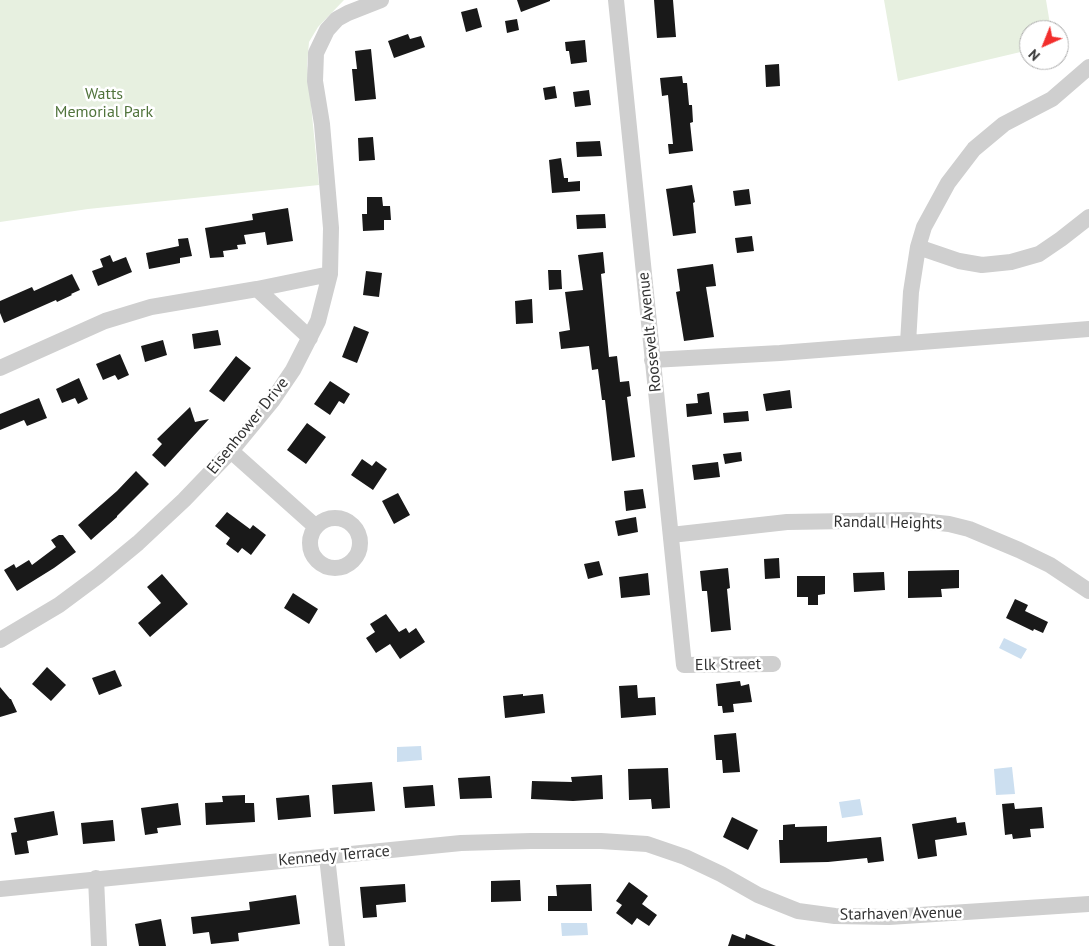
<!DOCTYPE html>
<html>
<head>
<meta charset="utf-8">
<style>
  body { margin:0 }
  #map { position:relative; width:1089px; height:946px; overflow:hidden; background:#fff; font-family:"PT Sans",sans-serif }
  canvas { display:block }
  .north { position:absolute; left:1019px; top:20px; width:50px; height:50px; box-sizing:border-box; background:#fff; border:1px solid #adadad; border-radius:50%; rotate:224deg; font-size:14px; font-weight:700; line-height:20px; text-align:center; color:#323232 }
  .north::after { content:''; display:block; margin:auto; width:18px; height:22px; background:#f22e2c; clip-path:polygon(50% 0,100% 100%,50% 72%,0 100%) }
</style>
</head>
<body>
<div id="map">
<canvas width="1089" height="946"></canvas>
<div class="north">N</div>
</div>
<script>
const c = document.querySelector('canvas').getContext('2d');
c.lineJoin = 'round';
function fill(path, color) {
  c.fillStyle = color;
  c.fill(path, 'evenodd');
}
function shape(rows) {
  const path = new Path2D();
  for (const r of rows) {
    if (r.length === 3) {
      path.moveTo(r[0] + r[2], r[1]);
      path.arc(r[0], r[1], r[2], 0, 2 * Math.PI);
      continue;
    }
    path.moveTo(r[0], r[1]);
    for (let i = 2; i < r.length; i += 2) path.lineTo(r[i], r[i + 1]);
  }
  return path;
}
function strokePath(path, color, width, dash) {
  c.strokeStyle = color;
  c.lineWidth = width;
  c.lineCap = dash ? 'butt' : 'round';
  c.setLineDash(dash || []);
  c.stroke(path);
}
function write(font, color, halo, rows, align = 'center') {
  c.font = font + ' "PT Sans",sans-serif';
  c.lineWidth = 5;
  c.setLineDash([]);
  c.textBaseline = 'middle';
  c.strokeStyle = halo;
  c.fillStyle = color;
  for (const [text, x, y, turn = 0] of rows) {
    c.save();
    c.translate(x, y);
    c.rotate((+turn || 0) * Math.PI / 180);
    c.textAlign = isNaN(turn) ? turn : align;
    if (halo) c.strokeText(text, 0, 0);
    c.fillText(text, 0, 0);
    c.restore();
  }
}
fill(shape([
  [0,0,344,0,318,27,309,42,307,65,319,185,88,209,0,222],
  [884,0,1046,0,1051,30,1029,30,1029,50,898,81]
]), '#e7f0e0');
fill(shape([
  [1004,638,1027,649,1021,659,999,648],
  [421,746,422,760,397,762,397,747],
  [1012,767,1015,794,996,795,994,769],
  [860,799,863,815,842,818,839,802],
  [561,923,587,923,588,935,562,936]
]), '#ccdff0');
fill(shape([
  [517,0,550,0,550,1,521,12],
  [654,0,673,0,676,37,657,38],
  [477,8,482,27,466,32,461,12],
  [517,19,519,30,507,33,505,21],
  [408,34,410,39,421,36,425,47,394,58,388,41],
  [585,40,587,62,571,64,569,51,566,51,565,42],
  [371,49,376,99,355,101,352,69,357,69,355,51],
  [779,64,780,86,766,87,765,65],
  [682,76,683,83,687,83,689,105,692,105,693,122,690,123,693,151,669,154,668,144,673,144,668,95,662,96,660,78],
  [555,86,557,98,545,100,543,88],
  [589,90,591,105,575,107,573,92],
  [373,137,375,160,359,161,358,138],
  [600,141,602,156,577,157,576,142],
  [561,158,564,178,568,178,568,182,580,181,580,191,552,193,549,160],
  [692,185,695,202,693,203,696,233,673,236,666,189],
  [749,189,751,204,735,206,733,191],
  [367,197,382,197,383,206,390,206,391,220,384,220,384,230,363,231,362,214,367,214],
  [288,208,293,241,267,245,265,232,244,235,246,244,237,245,238,249,223,251,224,257,210,258,205,228,253,220,252,214],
  [605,214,606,228,577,229,576,215],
  [752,236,754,251,737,253,735,238],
  [188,238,192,256,180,258,180,263,149,269,146,253,179,246,178,239],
  [603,252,605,273,601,274,609,357,617,356,620,382,629,381,631,396,627,397,635,457,612,461,605,400,602,400,598,369,592,370,589,346,561,349,559,332,570,330,565,292,583,290,578,255],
  [110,255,113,262,126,257,132,272,98,286,92,271,103,267,100,259],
  [713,264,716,286,706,287,714,337,684,341,676,292,680,291,677,269],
  [548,270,561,270,562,289,549,290],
  [366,271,382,273,379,297,363,295],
  [72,274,80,290,71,294,72,295,57,302,56,300,4,323,0,313,0,301,32,287,34,291],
  [532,299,533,323,516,324,515,301],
  [354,326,369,332,357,363,342,357],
  [218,330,221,345,194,349,192,334],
  [163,340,167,355,145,362,141,346],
  [120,354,129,375,118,380,115,375,103,380,96,364],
  [236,356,251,368,224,402,209,391],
  [79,378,88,399,78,404,75,398,62,403,56,389],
  [330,381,350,394,344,404,339,401,330,415,314,404],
  [790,390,792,408,766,411,763,394],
  [709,392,712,414,687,417,686,404,698,403,697,394],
  [39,398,47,418,27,426,24,420,0,430,0,414],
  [190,407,195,422,209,419,165,467,152,455,162,444,157,439],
  [748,411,749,421,724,423,723,413],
  [307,423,326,437,306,464,287,450],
  [741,452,742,461,725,464,723,454],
  [362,459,372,466,376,461,387,469,373,490,351,475],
  [718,462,720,477,694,480,692,465],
  [136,471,149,484,117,516,117,517,91,540,78,525,117,491],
  [643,489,646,508,626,511,624,491],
  [398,493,410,515,394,524,382,501],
  [227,512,250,529,253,525,266,535,251,555,242,548,238,553,226,544,230,538,215,526],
  [636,517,638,532,618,536,615,521],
  [59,535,63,535,76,552,54,568,17,591,4,570,14,564,16,568,29,560,32,565,56,547,51,540],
  [779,558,780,578,765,579,764,559],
  [599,561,603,575,588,579,584,564],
  [728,568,730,588,727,589,731,630,711,632,707,591,702,591,700,571],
  [959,570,959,588,941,589,942,597,908,598,908,571],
  [884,572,885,590,854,592,853,573],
  [648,573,650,595,621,598,619,577],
  [162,574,188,604,150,637,138,623,161,603,147,587],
  [797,576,825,576,825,594,818,595,818,605,808,605,808,597,797,597],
  [293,593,318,609,309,624,284,608],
  [1015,599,1028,605,1025,611,1048,622,1043,633,1034,629,1033,631,1006,618],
  [386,614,399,632,406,628,409,633,416,628,425,642,400,659,390,644,376,653,366,638,375,632,370,624],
  [47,667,66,685,51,701,32,684],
  [115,670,122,686,99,695,92,678],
  [740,681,741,686,749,684,752,702,733,704,734,712,723,713,722,706,718,706,716,684],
  [637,685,638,698,655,697,656,715,621,718,619,686],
  [0,687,10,699,11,699,17,712,0,717],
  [523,694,523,696,543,694,545,713,505,718,503,696],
  [736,733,740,772,723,773,722,760,716,760,714,735],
  [668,768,670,808,652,809,651,799,629,800,628,769],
  [602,775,603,799,573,801,531,799,532,781,572,782,571,777],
  [490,776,492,798,460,799,458,778],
  [372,782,375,811,334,814,332,785],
  [433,785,435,806,405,808,403,787],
  [245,795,245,803,254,803,255,822,206,825,205,803,223,802,222,796],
  [309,795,311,817,278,820,276,798],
  [178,803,181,825,157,828,158,833,145,835,141,808],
  [1014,803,1015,809,1042,807,1044,828,1030,829,1031,837,1013,839,1012,834,1005,835,1002,804],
  [54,811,58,835,27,841,29,853,15,855,11,833,17,832,14,818],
  [732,817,758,830,748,850,723,837],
  [956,817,957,823,965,822,967,835,935,840,937,856,918,859,912,824],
  [113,820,115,841,83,844,81,823],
  [795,824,795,827,827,826,827,842,881,837,884,861,868,863,867,858,828,862,780,863,779,840,783,840,783,825],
  [520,880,521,901,491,902,491,881],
  [629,882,648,896,642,904,657,915,649,926,637,918,632,925,616,913,622,905,616,901],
  [405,884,406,902,376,905,377,917,363,918,360,887],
  [591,884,592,911,548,911,548,896,557,896,556,885],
  [296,895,300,924,238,933,239,941,211,944,209,932,193,934,191,917,250,910,249,902],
  [161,919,166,946,139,946,135,924],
  [732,934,745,939,746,934,776,946,728,946]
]), '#191919');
strokePath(shape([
  [616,0,684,665,773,664],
  [918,247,959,261,982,265,1011,262,1039,254,1061,239,1089,217],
  [257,289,310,338],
  [908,343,911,292,918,247,924,227,948,183,974,149,1004,124,1052,99,1089,67],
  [652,360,780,353,1089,329],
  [0,368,105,321,151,307,257,289,330,274],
  [231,451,316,527],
  [335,543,25],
  [671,535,787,522,911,520,949,524,969,529,1019,550,1050,565,1089,591],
  [0,640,59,605,98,576,138,543,184,500,231,451,272,401,293,370,318,321,330,274,331,228,322,124,315,81,316,53,327,30,337,19,348,13,381,0],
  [327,857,337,946],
  [96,878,99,946],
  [0,889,461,843,531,841,601,841,647,844,685,857,721,874,758,895,798,911,835,916,889,917,1089,904]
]), '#cfcfcf', 16);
write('16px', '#50733b', '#fff', [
  ["Watts",104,94],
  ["Memorial Park",104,112]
]);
write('16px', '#323232', '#fff', [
  ["Roosevelt Avenue",650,332,-96],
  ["Eisenhower Drive",248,426,-51],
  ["Randall Heights",888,523,1],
  ["Elk Street",728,665,-1],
  ["Kennedy Terrace",334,856,-5],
  ["Starhaven Avenue",901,914,-1]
]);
</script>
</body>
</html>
